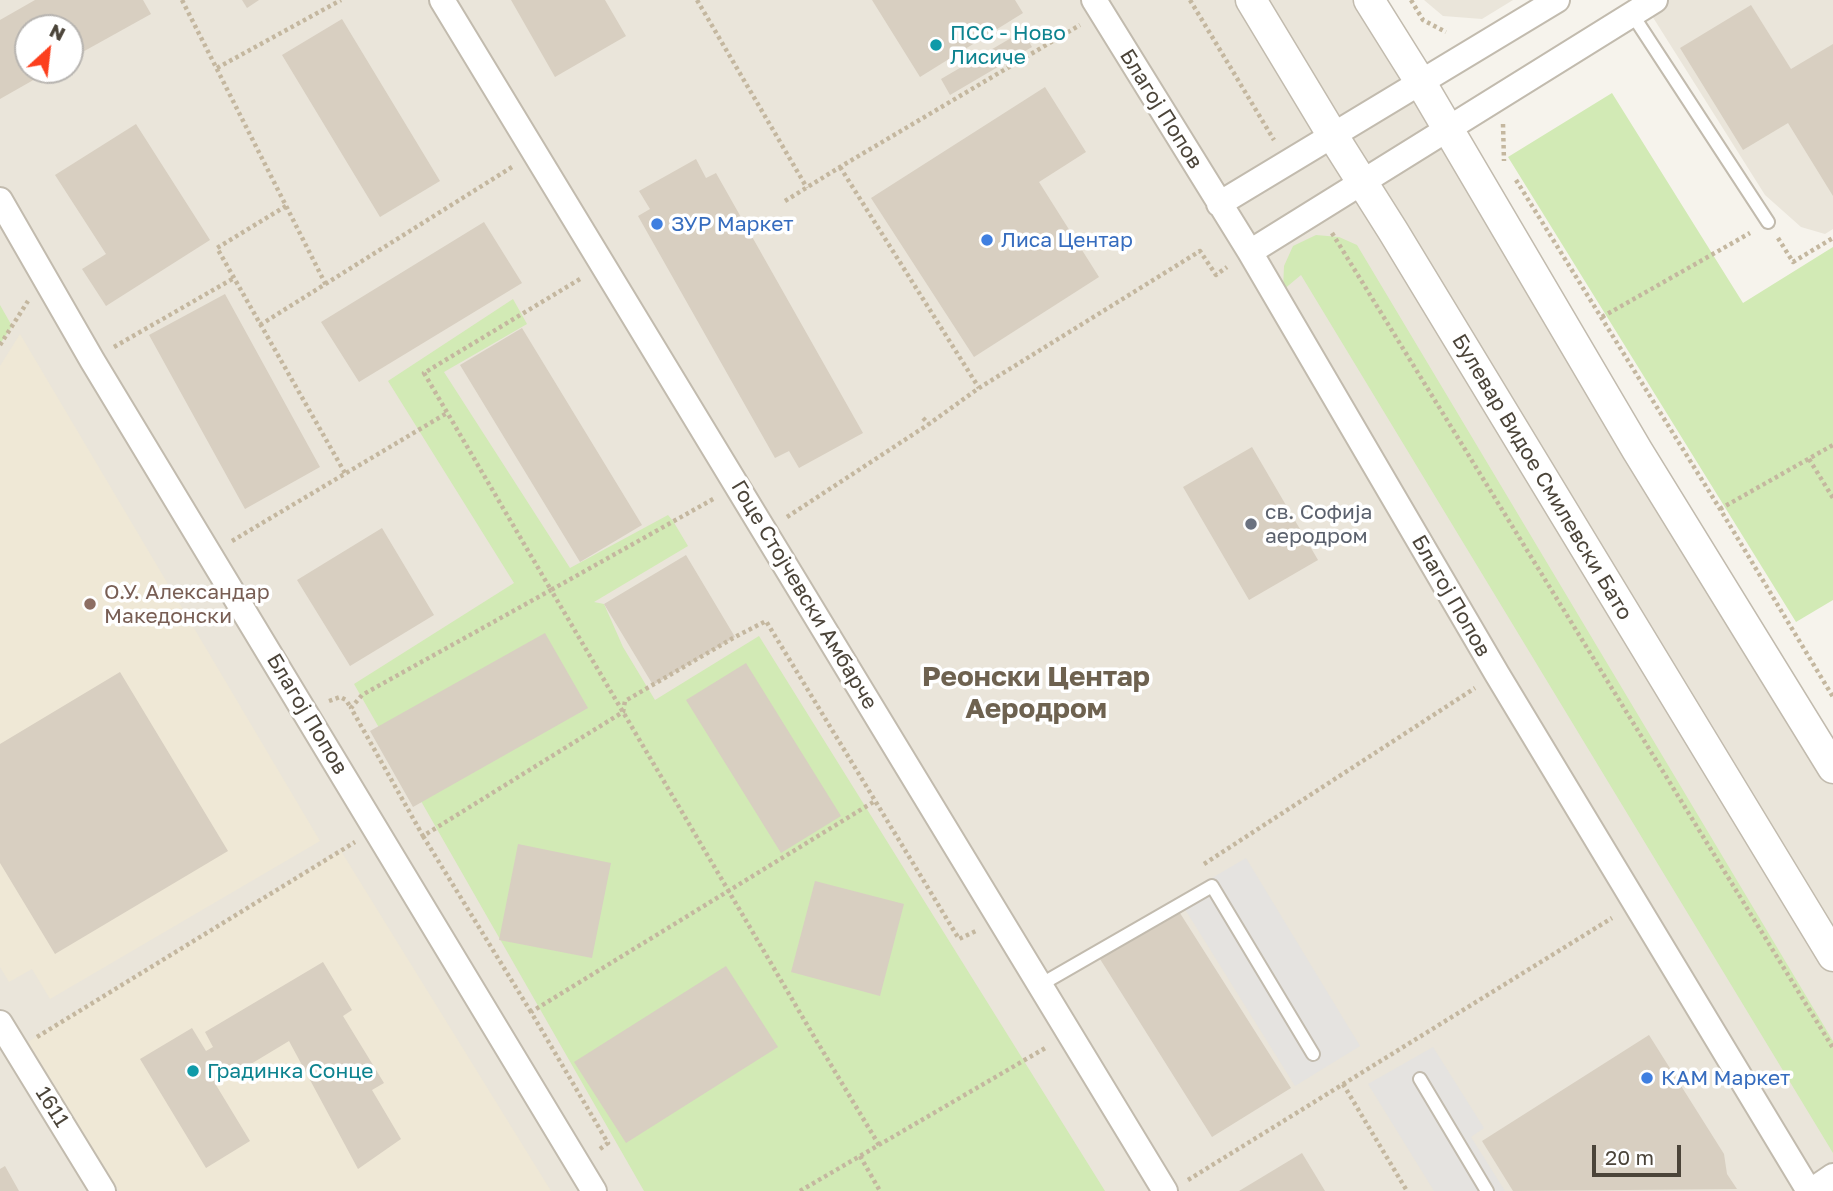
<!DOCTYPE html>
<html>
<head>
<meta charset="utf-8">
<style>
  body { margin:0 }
  #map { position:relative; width:1833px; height:1191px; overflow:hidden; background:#f6f3ec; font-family:"Golos Text",sans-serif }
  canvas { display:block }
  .north { position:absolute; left:14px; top:14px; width:70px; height:70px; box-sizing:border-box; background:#fff; border:2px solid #b7b4b0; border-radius:50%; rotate:27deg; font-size:19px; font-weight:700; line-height:28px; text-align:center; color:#4b4439 }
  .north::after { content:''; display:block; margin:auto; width:24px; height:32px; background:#fc3f1d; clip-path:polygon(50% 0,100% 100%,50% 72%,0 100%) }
  .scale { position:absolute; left:1592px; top:1145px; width:89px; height:32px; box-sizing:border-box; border:4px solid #4b4439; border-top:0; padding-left:9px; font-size:21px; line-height:24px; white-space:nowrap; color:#4b4439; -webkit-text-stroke:5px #fff; paint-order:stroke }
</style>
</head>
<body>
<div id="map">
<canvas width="1833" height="1191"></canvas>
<div class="north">N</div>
<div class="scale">20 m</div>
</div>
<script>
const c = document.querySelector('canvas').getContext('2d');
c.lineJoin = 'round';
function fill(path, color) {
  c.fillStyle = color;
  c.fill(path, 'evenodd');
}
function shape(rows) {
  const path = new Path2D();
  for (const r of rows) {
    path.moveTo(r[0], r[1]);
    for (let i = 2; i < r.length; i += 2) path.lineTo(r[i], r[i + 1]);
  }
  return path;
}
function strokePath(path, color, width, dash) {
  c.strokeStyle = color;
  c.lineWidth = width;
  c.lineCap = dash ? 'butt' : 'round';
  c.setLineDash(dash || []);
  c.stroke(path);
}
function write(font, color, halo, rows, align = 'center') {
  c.font = font + ' "Golos Text",sans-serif';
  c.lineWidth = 7;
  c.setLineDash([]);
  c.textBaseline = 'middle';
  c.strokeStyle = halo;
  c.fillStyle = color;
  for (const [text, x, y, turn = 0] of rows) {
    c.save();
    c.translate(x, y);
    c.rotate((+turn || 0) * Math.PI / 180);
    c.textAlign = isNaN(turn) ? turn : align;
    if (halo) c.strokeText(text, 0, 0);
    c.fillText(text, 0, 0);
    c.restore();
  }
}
fill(shape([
  [0,0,1369,0,1833,768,1833,1191,0,1191],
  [28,28,70,28,70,70,28,70],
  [1424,0,1513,0,1482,19,1443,16],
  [1642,0,1833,0,1833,229,1825,234,1801,227,1765,195]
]), '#eae5da');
fill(shape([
  [20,334,320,841,50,999,32,969,9,982,0,967,0,366],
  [341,851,551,1191,119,1191,28,1042]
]), '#efe8d6');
fill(shape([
  [1612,93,1743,303,1833,247,1833,600,1796,622,1508,157],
  [1316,235,1339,237,1357,245,1833,1041,1833,1153,1301,275,1283,290,1284,266,1293,246],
  [513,299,527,324,444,372,570,568,668,515,673,521,688,546,594,602,604,604,623,647,655,700,759,636,1105,1191,644,1191,354,684,514,583,388,381],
  [0,305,12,326,0,344]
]), '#d2eab5');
fill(shape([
  [1246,858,1360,1046,1295,1086,1178,898],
  [1433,1047,1484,1128,1471,1137,1505,1191,1434,1191,1368,1084]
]), '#e5e3e0');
fill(shape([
  [35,0,143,0,151,14,70,59,70,28,28,28,28,70,51,70,0,99,0,20],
  [242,0,259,0,247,8],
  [511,0,605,0,626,36,555,77],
  [872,0,1015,0,1023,13,920,77],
  [1751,5,1791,69,1833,44,1833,196,1788,123,1743,150,1680,48],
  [342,19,440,181,380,217,282,55],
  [1023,31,1032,47,950,95,941,79],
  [1045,87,1086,152,1039,182,1099,277,974,357,871,198],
  [136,124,210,240,106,306,82,269,106,254,55,175],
  [696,159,706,178,716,173,863,433,799,468,789,451,775,458,638,216,650,209,639,191],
  [484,222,522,283,359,382,321,322],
  [225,294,320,467,245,509,149,335],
  [522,328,642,525,580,562,460,365],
  [1252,447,1318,560,1249,600,1183,487],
  [382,528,434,615,350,666,297,580],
  [686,555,735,637,653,685,604,604],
  [545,633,588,708,413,807,370,731],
  [746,663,841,816,781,853,686,700],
  [120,672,228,851,55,954,0,863,0,744],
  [518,844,611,863,592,958,499,940],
  [815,881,904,904,880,996,791,972],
  [1178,910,1291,1088,1212,1137,1100,959],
  [323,962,352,1010,343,1016,384,1083,372,1090,401,1139,358,1169,289,1041,216,1085,250,1141,206,1168,140,1059,192,1028,206,1051,213,1047,205,1032],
  [726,966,778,1047,626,1143,574,1062],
  [1649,1035,1724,1154,1727,1174,1737,1189,1513,1191,1482,1141],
  [1302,1153,1325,1191,1239,1191],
  [5,1166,19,1191,0,1191,0,1169]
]), '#d8cfc1');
const service = shape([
  [1632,14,1768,222],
  [1040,985,1212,886,1313,1054],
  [1420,1079,1487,1191]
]);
const minor = shape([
  [442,0,1165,1191],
  [1094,0,1250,252,1497,674,1809,1191],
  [0,200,92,360,594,1191],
  [1219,204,1557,0],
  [1250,252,1655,0],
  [0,1023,103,1191],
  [1811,1191,1833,1176]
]);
const tertiary = shape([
  [1251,0,1333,136,1393,231,1833,956],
  [1369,0,1421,83,1637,450,1833,768]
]);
strokePath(service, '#c2bbae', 16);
strokePath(minor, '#c2bbae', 28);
strokePath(tertiary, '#c2bbae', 33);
strokePath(shape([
  [182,0,326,285],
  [697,0,807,188],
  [1190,0,1274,140],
  [1411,0,1423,20,1446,32],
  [217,68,341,0],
  [1503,124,1504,161],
  [840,167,979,388],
  [1516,180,1720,509,1833,697],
  [785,201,840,167,1080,25],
  [286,206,217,248,345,473],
  [1332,233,1833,1048],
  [1778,238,1793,262,1833,238],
  [580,279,424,373,551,590,715,498],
  [1602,317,1750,233],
  [260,325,512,167],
  [0,345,28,301],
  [114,347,234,278],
  [923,418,929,424],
  [1809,459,1833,498],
  [1720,509,1833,445],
  [787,517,929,424,979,388,1200,251,1216,275,1227,267],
  [232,541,447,413],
  [329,701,340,697,346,700,351,708],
  [423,836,531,1012],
  [1204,864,1475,688],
  [37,1037,355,842],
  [1343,1084,1407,1191],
  [879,1145,816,1040,728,890,623,712,551,590,362,695,351,708,423,836,623,712,625,701,735,637,766,621,959,939,976,931],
  [600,1149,608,1143,531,1012,875,801],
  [860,1156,880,1191],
  [1188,1180,1612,918],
  [800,1191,1047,1047]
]), '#c4b79f', 4.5, [3.5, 3.5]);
strokePath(service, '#fff', 12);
strokePath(minor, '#fff', 24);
strokePath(tertiary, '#fff', 30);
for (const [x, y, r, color] of [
  [936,45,7,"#0f9aa8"],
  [657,224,7,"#3f7fe0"],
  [987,240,7,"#3f7fe0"],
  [1251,524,7,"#6b7280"],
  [90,604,7,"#8d6e63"],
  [193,1071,7,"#0f9aa8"],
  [1647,1078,7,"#3f7fe0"]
]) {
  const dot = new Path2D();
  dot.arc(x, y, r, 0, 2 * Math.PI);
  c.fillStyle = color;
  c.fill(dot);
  strokePath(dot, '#fff', 2.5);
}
write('21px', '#0d838f', '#fff', [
  ["ПСС - Ново",950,33],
  ["Лисиче",950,57],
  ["Градинка Сонце",207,1071]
], 'left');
write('21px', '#4b4439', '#fff', [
  ["Благој Попов",1161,109,58],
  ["Булевар Видое Смилевски Бато",1542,477,59],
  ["Гоце Стојчевски Амбарче",804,595,59],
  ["Благој Попов",1451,596,60],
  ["Благој Попов",307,714,59],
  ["1611",52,1107,58]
]);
write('21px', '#366cbe', '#fff', [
  ["ЗУР Маркет",671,224],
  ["Лиса Центар",1001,240],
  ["КАМ Маркет",1661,1078]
], 'left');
write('21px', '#5b616d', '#fff', [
  ["св. Софија",1265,512],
  ["аеродром",1265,536]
], 'left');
write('21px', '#785e54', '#fff', [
  ["О.У. Александар",104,592],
  ["Македонски",104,616]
], 'left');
write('bold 28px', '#6e6250', '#fff', [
  ["Реонски Центар",1036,677],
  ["Аеродром",1036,709]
]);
</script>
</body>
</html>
